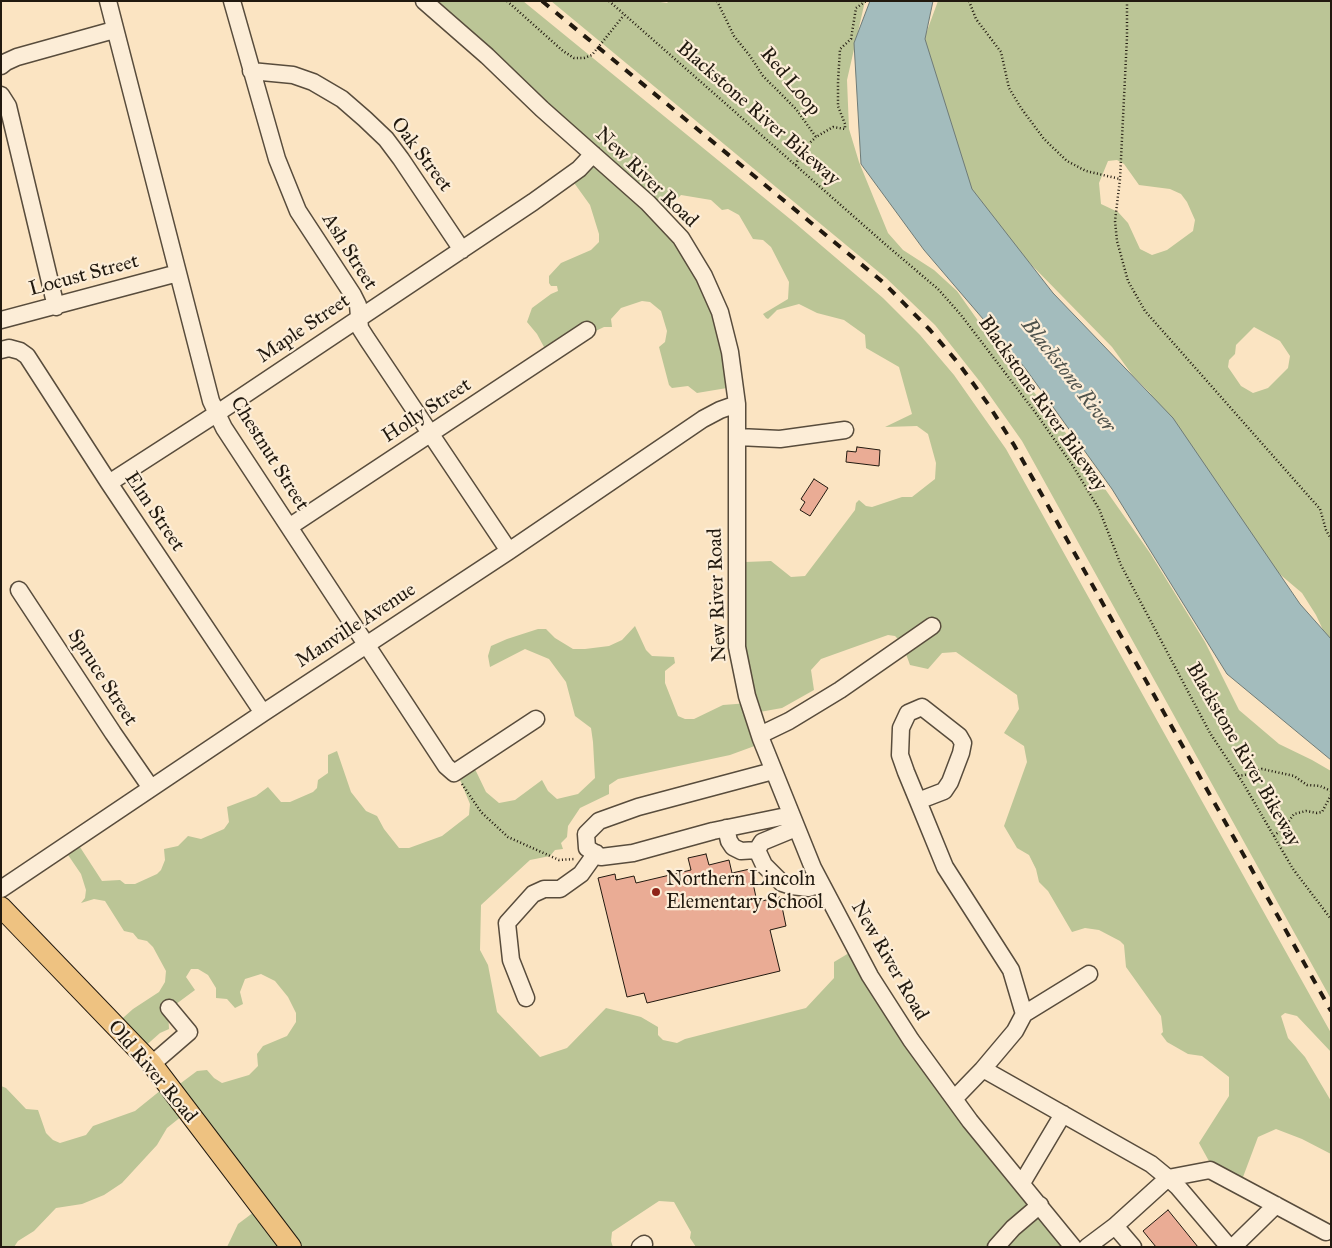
<!DOCTYPE html>
<html>
<head>
<meta charset="utf-8">
<style>
  body { margin:0 }
  #map { position:relative; width:1332px; height:1248px; overflow:hidden; background:#fbe4c2; font-family:"IM FELL Great Primer",serif }
  canvas { display:block }
  .frame { position:absolute; inset:0; border:2px solid #21190f; pointer-events:none }
</style>
</head>
<body>
<div id="map">
<canvas width="1332" height="1248"></canvas>
<div class="frame"></div>
</div>
<script>
const c = document.querySelector('canvas').getContext('2d');
c.lineJoin = 'round';
function fill(path, color) {
  c.fillStyle = color;
  c.fill(path, 'evenodd');
}
function shape(rows) {
  const path = new Path2D();
  for (const r of rows) {
    path.moveTo(r[0], r[1]);
    for (let i = 2; i < r.length; i += 2) path.lineTo(r[i], r[i + 1]);
  }
  return path;
}
function strokePath(path, color, width, dash) {
  c.strokeStyle = color;
  c.lineWidth = width;
  c.lineCap = dash ? 'butt' : 'round';
  c.setLineDash(dash || []);
  c.stroke(path);
}
function write(font, color, halo, rows, align = 'center') {
  c.font = font + ' "IM FELL Great Primer",serif';
  c.lineWidth = 4.5;
  c.setLineDash([]);
  c.textBaseline = 'middle';
  c.strokeStyle = halo;
  c.fillStyle = color;
  for (const [text, x, y, turn = 0] of rows) {
    c.save();
    c.translate(x, y);
    c.rotate((+turn || 0) * Math.PI / 180);
    c.textAlign = isNaN(turn) ? turn : align;
    if (halo) c.strokeText(text, 0, 0);
    c.fillText(text, 0, 0);
    c.restore();
  }
}
fill(shape([
  [423,1,523,1,795,223,883,298,920,335,954,375,1006,449,1331,1033,1331,1052,1297,1016,1285,1013,1281,1016,1288,1038,1305,1057,1331,1101,1331,1154,1302,1139,1276,1129,1258,1137,1240,1185,1210,1163,1199,1143,1229,1096,1229,1077,1202,1056,1188,1054,1167,1042,1161,1034,1163,1032,1161,1016,1126,967,1124,945,1120,941,1099,930,1085,928,1072,932,1048,891,1039,882,1036,869,1029,855,1017,848,1004,826,1027,762,1024,746,1004,733,1019,709,1017,695,956,652,942,653,928,669,910,665,902,643,895,636,888,635,821,659,811,670,814,690,782,708,754,713,760,744,730,755,618,779,609,785,609,794,580,808,568,826,567,837,561,843,563,849,555,850,550,856,530,860,481,905,480,950,488,965,497,1012,540,1057,567,1048,606,1008,641,1017,658,1027,658,1035,663,1040,677,1043,685,1039,806,1008,834,978,834,962,854,950,898,1021,1074,1247,696,1247,690,1238,691,1232,674,1202,659,1201,612,1232,611,1241,613,1247,227,1247,238,1224,258,1209,187,1112,167,1128,157,1145,122,1183,104,1195,82,1204,56,1208,34,1231,18,1241,14,1247,1,1247,1,1086,6,1088,26,1109,38,1110,46,1133,53,1140,60,1143,86,1135,93,1126,135,1111,166,1086,173,1089,197,1071,207,1070,214,1078,222,1083,249,1075,258,1066,257,1054,263,1046,287,1036,296,1022,296,1013,288,997,275,981,261,974,245,979,240,992,243,1004,235,1008,227,999,216,998,216,988,208,975,198,969,191,969,186,977,195,990,168,1010,169,1029,160,1033,142,1049,115,1025,133,1009,159,992,165,982,166,971,153,947,147,941,138,939,133,933,124,931,105,901,94,899,81,903,85,898,86,890,81,874,66,852,78,844,102,881,120,880,125,884,135,884,157,874,161,870,165,860,164,849,178,846,188,836,201,839,224,829,229,822,227,807,256,796,268,787,281,802,290,802,313,792,317,788,318,780,328,773,328,755,337,751,351,792,366,811,377,816,384,829,399,848,409,848,442,836,469,815,470,804,458,775,474,767,486,792,499,803,515,800,542,780,548,791,557,799,578,794,595,778,593,742,591,728,575,716,566,682,549,659,525,649,490,667,488,656,491,646,507,639,538,629,546,629,555,638,573,649,585,649,609,646,622,640,635,626,646,650,652,656,674,657,675,663,665,671,665,683,678,716,685,719,694,719,723,705,749,703,740,648,745,562,771,561,791,577,805,576,855,510,856,503,859,500,866,506,872,507,902,497,912,497,935,479,936,463,928,434,917,426,885,427,912,414,899,367,866,348,865,335,844,320,817,313,799,304,777,310,768,319,766,318,763,314,788,299,789,282,771,247,763,240,753,239,739,215,728,209,722,210,711,200,681,195,661,216,703,278,733,387,697,393,688,386,672,388,669,385,659,347,665,342,667,331,661,311,650,302,642,301,621,308,611,319,612,327,604,327,581,338,551,360,537,334,527,322,532,308,551,294,558,291,557,286,551,286,549,283,549,276,561,263,591,250,599,242,599,234,590,205,572,180,591,160],
  [551,1,654,1,667,3,669,1,865,1,847,80,849,129,859,162,888,233,903,250,934,270,957,291,991,339,1058,422,1150,553,1205,642,1239,710,1279,744,1312,760,1331,771,1331,999,1022,441,981,383,935,325,886,278],
  [938,1,1331,1,1331,647,1316,615,1302,593,1276,571,1211,487,1150,393,1133,376,1112,347,960,192,924,39],
  [1117,160,1124,164,1139,185,1170,189,1181,194,1187,202,1195,220,1193,231,1167,250,1152,255,1140,249,1128,223,1118,212,1101,204,1099,183,1108,161],
  [1254,327,1280,341,1290,356,1288,368,1268,388,1253,393,1241,386,1228,367,1229,360,1235,354,1236,345]
]), '#bbc596');
const water = shape([
  [870,1,933,1,925,39,972,189,1053,293,1173,418,1300,604,1331,639,1331,760,1227,674,1112,489,1025,368,924,250,861,164,854,43,870,1]
]);
fill(water, '#a3bcbd');
strokePath(water, '#6f7b77', 1);
const building = shape([
  [857,447,880,450,879,466,846,462,847,451,856,452,857,447],
  [814,479,828,488,810,516,800,510,805,502,801,499,814,479],
  [706,854,709,865,729,860,732,873,750,869,757,902,780,897,786,926,770,930,780,971,647,1003,644,993,627,997,598,878,615,874,616,880,634,876,636,883,691,870,688,858,706,854],
  [1168,1210,1198,1247,1156,1247,1143,1231,1168,1210]
]);
fill(building, '#eaac95');
strokePath(building, '#21190f', 1);
const minor = shape([
  [108,1,211,401,224,428,446,766,454,773,536,719],
  [232,1,277,159,298,211,353,295,358,305,360,328,367,339,509,551],
  [424,1,487,56,542,109,648,203,681,238,704,276,720,312,730,352,737,404,737,647,747,696,761,739,813,868,870,976,911,1040,970,1121,1073,1247],
  [1,66,6,62,17,57,114,30],
  [251,71,293,75,313,82,342,99,365,119,386,139,401,159,462,250],
  [1,95,8,106,56,307],
  [1,320,178,273],
  [1,350,9,348,20,351,27,356,109,483,263,713],
  [738,437,780,439,845,430],
  [109,483,216,414,533,202,579,169,593,154],
  [289,527,587,330],
  [19,590,113,733,151,788],
  [760,735,789,721,840,690,932,626],
  [773,771,638,807,599,821,586,834,587,848,601,857,633,853,713,831,791,815],
  [918,801,944,791,950,782,961,753,963,743,959,736,922,707,908,713,901,728,900,755,906,772,918,801,945,867,1011,970,1024,1014,1015,1031,983,1069,1151,1164,1168,1178,1115,1226,1087,1247],
  [726,828,729,841,733,847,741,851,757,850],
  [757,850,764,865,782,883,791,886,809,888,821,884],
  [757,850,762,842,796,828],
  [1,889,263,713,509,551,703,419,720,410,737,404],
  [526,998,511,960,507,923,533,894,544,889,560,889,581,874,596,853],
  [1024,1014,1089,974],
  [152,1064,189,1032,169,1008],
  [954,1099,983,1069],
  [1168,1178,1210,1170,1326,1232],
  [1168,1178,1178,1187,1229,1247],
  [1022,1183,1063,1114],
  [1115,1226,1133,1247],
  [640,1247,644,1244],
  [996,1247,1013,1228,1040,1205],
  [1233,1247,1276,1205]
]);
const major = shape([
  [1,907,152,1064,291,1247]
]);
strokePath(minor, '#584c3c', 19);
strokePath(major, '#21190f', 22);
strokePath(shape([
  [507,1,563,51,574,58,584,58,592,55,624,15],
  [609,1,885,244,938,289,961,315,1035,412,1073,466,1099,509,1121,565,1210,733,1243,783,1293,869,1331,919],
  [717,1,734,36,750,56,763,76,796,109,816,137,833,127,845,129,845,124,838,106,838,82,840,49,851,39,856,8,866,1],
  [969,1,976,19,1001,52,1009,88,1021,108,1044,139,1067,161,1086,171,1120,179],
  [1127,1,1127,37,1120,179,1115,221,1117,241,1128,281,1145,311,1320,509,1326,530,1331,539],
  [796,165,800,152,816,137],
  [1238,776,1250,774,1262,769,1294,776,1307,785,1320,786,1331,791],
  [462,784,481,812,508,837,559,860,575,859],
  [1274,836,1286,825,1294,814,1306,811,1317,813,1322,812,1331,795]
]), '#21190f', 2.5, [1, 2.5]);
strokePath(minor, '#fcedd7', 16);
strokePath(major, '#eec281', 20);
strokePath(shape([
  [542,1,884,283,930,330,959,364,988,404,1014,445,1331,1011]
]), '#21190f', 4, [9, 9]);
for (const [x, y, r, color] of [
  [656,892,5,"#8f2418"]
]) {
  const dot = new Path2D();
  dot.arc(x, y, r, 0, 2 * Math.PI);
  c.fillStyle = color;
  c.fill(dot);
  strokePath(dot, '#fcedd7', 2);
}
write('20px', '#21190f', '#fcedd7', [
  ["Red Loop",790,82,50],
  ["Blackstone River Bikeway",758,114,41],
  ["Oak Street",421,155,53],
  ["New River Road",646,178,44],
  ["Ash Street",349,252,58],
  ["Locust Street",84,276,-15],
  ["Maple Street",304,329,-34],
  ["Blackstone River Bikeway",1042,404,55],
  ["Holly Street",427,411,-33],
  ["Chestnut Street",269,454,58],
  ["Elm Street",154,512,56],
  ["New River Road",718,595,-92],
  ["Manville Avenue",356,626,-33],
  ["Spruce Street",102,678,57],
  ["Blackstone River Bikeway",1243,755,60],
  ["New River Road",889,961,60],
  ["Old River Road",152,1072,50]
]);
write('20px', '#21190f', '#fcedd7', [
  ["Northern Lincoln",666,880],
  ["Elementary School",666,903]
], 'left');
write('italic 21px', '#4e524c', '#fcedd7', [
  ["Blackstone River",1068,376,52]
]);
</script>
</body>
</html>
